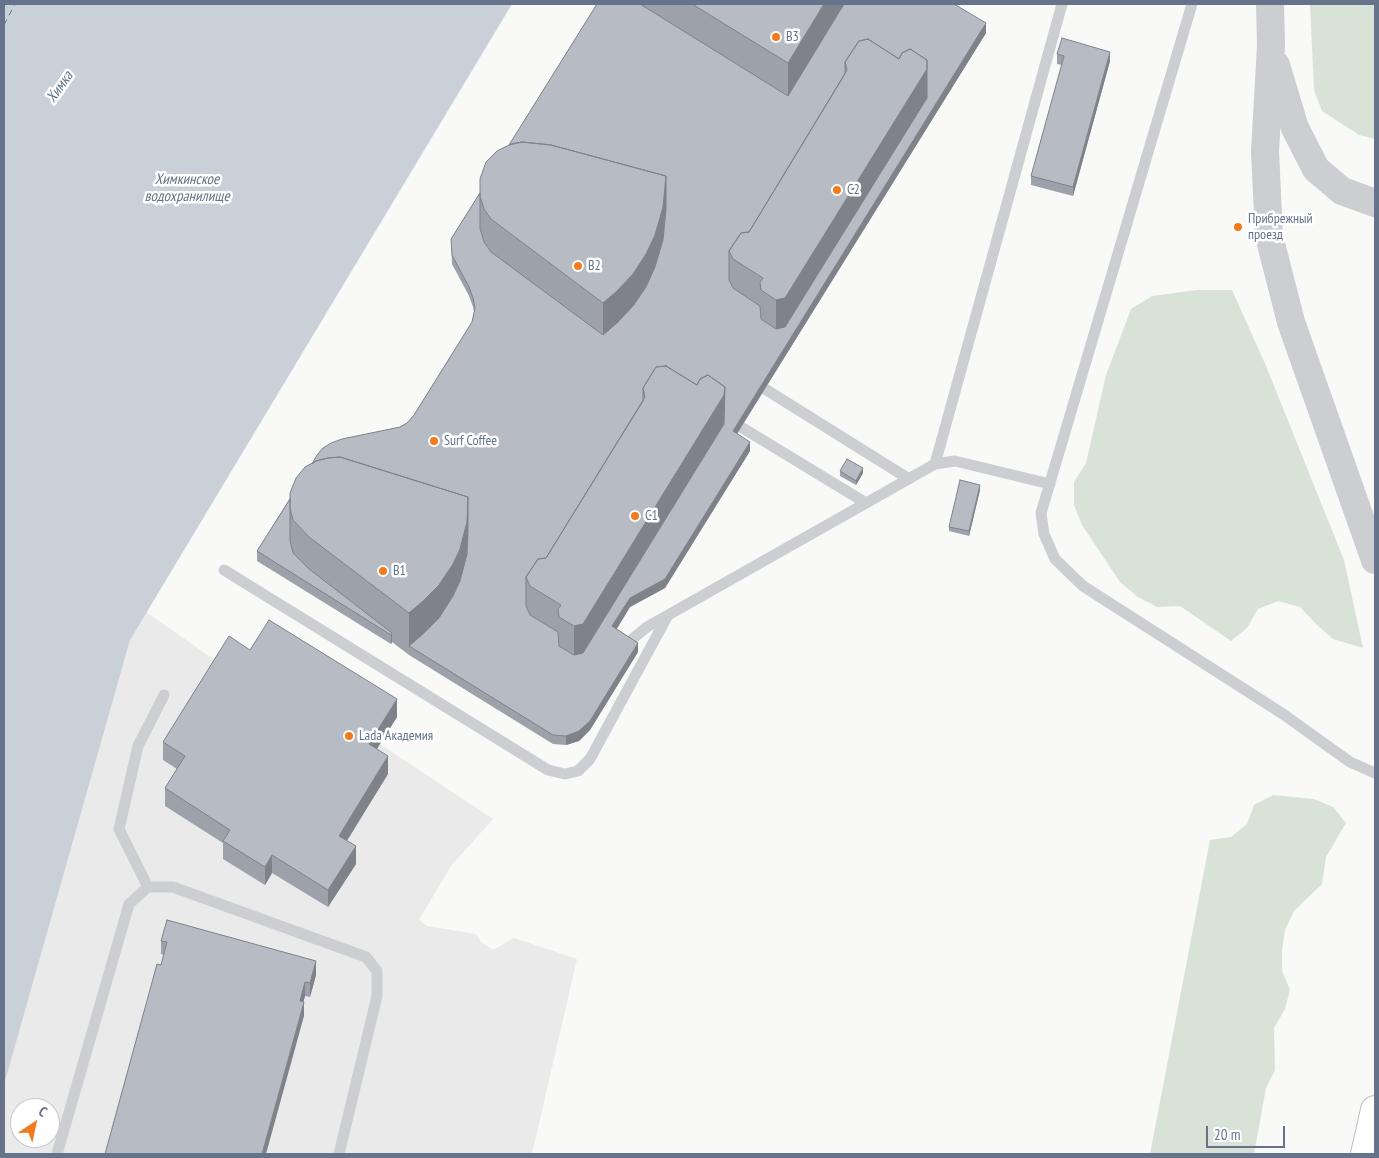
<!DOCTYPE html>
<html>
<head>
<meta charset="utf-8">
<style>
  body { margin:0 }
  #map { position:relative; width:1379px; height:1158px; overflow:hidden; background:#f9f9f7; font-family:"PT Sans Narrow",sans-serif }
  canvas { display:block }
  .frame { position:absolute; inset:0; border:5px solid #66738b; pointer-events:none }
  .north { position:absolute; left:10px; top:1098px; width:50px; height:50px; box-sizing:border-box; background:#fff; border:1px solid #c2c7d1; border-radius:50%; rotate:34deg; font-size:14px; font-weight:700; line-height:20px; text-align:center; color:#66738b }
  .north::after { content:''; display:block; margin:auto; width:18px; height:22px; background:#f37a1d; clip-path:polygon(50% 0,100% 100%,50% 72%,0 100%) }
  .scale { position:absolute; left:1206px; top:1126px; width:79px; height:22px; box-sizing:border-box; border:2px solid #66738b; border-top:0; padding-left:6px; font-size:15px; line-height:18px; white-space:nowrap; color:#66738b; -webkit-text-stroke:4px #fff; paint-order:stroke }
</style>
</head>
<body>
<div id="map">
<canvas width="1379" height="1158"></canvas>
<div class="frame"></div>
<div class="north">С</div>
<div class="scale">20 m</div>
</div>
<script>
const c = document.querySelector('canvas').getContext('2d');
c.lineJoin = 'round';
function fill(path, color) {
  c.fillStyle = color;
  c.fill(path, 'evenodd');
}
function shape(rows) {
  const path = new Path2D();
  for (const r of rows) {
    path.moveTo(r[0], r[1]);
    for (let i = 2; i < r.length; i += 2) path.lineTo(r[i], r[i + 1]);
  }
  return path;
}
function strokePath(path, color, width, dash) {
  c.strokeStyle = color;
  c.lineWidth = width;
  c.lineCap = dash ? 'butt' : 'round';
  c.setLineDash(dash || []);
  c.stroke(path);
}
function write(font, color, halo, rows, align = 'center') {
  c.font = font + ' "PT Sans Narrow",sans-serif';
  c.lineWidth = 5;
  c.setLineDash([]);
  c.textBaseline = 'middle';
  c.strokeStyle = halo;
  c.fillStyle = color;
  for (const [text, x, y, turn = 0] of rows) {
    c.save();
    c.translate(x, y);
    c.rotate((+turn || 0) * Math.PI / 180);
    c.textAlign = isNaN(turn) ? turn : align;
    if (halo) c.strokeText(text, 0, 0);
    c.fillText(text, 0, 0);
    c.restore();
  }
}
fill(shape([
  [146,612,222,665,250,667,269,637,397,717,380,744,493,819,451,866,419,920,427,926,476,934,481,942,493,950,514,938,577,959,532,1154,4,1154,4,1085,130,640],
  [20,1108,50,1108,50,1138,20,1138]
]), '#eaeaea');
fill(shape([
  [1310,4,1375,4,1375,139,1359,135,1322,111,1314,90],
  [1197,290,1232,290,1266,366,1344,560,1363,648,1333,639,1316,624,1300,607,1278,601,1258,609,1247,628,1231,641,1180,606,1157,607,1138,597,1120,582,1082,525,1074,505,1074,482,1086,463,1106,375,1131,309,1152,296],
  [1273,795,1314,799,1333,807,1346,823,1326,857,1322,884,1294,911,1285,930,1282,951,1282,971,1290,990,1285,1009,1274,1028,1275,1070,1266,1088,1254,1154,1150,1154,1210,840,1231,837,1247,824,1254,805]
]), '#d9e2d7');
fill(shape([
  [4,4,512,4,130,640,4,1085]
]), '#c9d0d7');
strokePath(shape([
  [4,25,15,4]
]), '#627485', 1, [6, 5]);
const primary = shape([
  [1365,1154,1375,1110]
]);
strokePath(primary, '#bcbfc4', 30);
strokePath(shape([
  [1192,4,1041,513,1044,534,1055,559,1083,586,1283,714,1350,762,1375,773],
  [765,389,909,479],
  [741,427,866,503],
  [935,464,1062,4],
  [224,570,548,770,565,774,578,771,590,759,667,617],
  [623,651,631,640,647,627,935,464,955,461,1050,484],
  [148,887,119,829,138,746,164,695],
  [57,1154,129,904,148,887,173,887,366,957,377,971,377,996,339,1154]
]), '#ccced2', 11);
strokePath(shape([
  [1270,4,1271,46,1265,151,1269,236,1291,322,1375,560],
  [1276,65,1295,128,1316,169,1342,191,1375,203]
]), '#ccced2', 28);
strokePath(primary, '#fff', 28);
fill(shape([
  [597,4,954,4,986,33,737,434,750,451,665,588,630,607,617,629,638,652,590,730,579,741,566,745,553,744,409,655,392,642,391,644,257,561,257,551,290,498,400,427,407,423,414,415,472,322,474,312,473,307,469,296,452,264,451,239],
  [1057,54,1110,61,1073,196,1031,185,1031,176,1062,65,1057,64],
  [840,471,863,473,856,485,840,476],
  [980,490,969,536,949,531,949,527],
  [250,650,397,717,377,749,388,774,347,841,356,864,328,907,272,873,265,885,223,859,223,843,165,806,165,788,177,769,163,760,163,742],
  [161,941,316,975,310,997,305,996,303,1002,304,1016,161,965,164,955,161,954]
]), '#9da1a9');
fill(shape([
  [824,4,850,4,788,105,788,63],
  [986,23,986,33,733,440,733,431],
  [1110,52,1110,61,1073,196,1073,187],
  [927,60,927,99,785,336,776,338,776,300],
  [666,176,666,218,663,249,655,277,603,345,603,303],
  [725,387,725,425,583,662,574,664,574,626],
  [750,442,750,451,665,588,630,607,612,636,612,626,630,598],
  [863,468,863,473,856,485,856,481],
  [980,485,980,490,969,536,969,531],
  [468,497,468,539,467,564,460,591,439,627,409,646,409,613],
  [392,633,392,642,391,644,391,635],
  [638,643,638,652,590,730,579,741,566,745,566,736],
  [397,699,397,717,369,761,369,744],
  [388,756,388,774,339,853,339,836],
  [356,846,356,864,328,907,328,890],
  [272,855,272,873,265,885,265,867],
  [316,961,316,975,310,997,310,983],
  [305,982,305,996,300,1015,300,1001],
  [304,1002,304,1016,266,1154,262,1154]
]), '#7f8389');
const building = shape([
  [597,4,640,4,788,96,844,4,954,4,986,23,733,431,750,442,665,579,630,598,612,626,638,643,590,721,579,731,566,736,553,735,409,646,423,634,439,618,453,596,460,581,467,554,468,529,468,497,340,457,328,458,316,461,312,464,317,455,323,448,331,443,342,439,400,427,407,423,414,415,472,322,475,308,473,298,469,287,452,255,451,239,480,193,480,228,484,242,491,252,603,335,617,323,633,306,646,287,655,267,663,240,666,209,666,176,551,145,522,142,509,145,597,4],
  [868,39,899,59,902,53,910,49,927,60,927,98,785,327,776,329,761,319,760,306,733,288,729,280,729,251,741,233,749,232,845,74,845,62,859,41,868,39],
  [666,366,697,385,700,379,708,375,725,387,724,424,583,653,574,655,559,646,558,632,530,615,526,606,526,577,538,559,546,558,643,401,643,388,656,367,666,366],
  [692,4,824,4,788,63,692,4],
  [1062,38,1110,52,1073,187,1031,176,1064,56,1057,54,1062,38],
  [868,39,899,59,902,53,910,49,927,60,927,69,785,298,776,300,761,290,760,282,763,278,733,259,729,251,741,233,749,232,847,70,845,62,859,41,868,39],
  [522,142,551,145,666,176,663,207,655,235,646,254,633,274,617,291,603,303,491,219,484,209,480,196,480,179,486,162,497,151,511,144,522,142],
  [666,366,697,385,700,379,708,375,725,387,724,395,583,624,574,626,559,617,558,609,561,605,530,586,526,577,538,559,546,558,645,397,643,388,656,367,666,366],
  [340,457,468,497,467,522,460,549,453,564,439,585,423,601,409,613,309,537,293,520,290,508,290,493,296,478,305,467,316,461,328,458,340,457],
  [847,459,863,468,856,481,840,471,847,459],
  [960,480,980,485,969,531,949,527,960,480],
  [290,499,290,541,293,553,309,569,392,633,391,635,257,551,290,499],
  [269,620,397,699,369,744,388,756,339,836,356,846,328,890,272,855,265,867,223,841,230,830,165,788,185,756,163,742,229,636,250,650,269,620],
  [167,920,316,961,310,983,305,982,300,1001,304,1002,262,1154,105,1154,157,964,161,965,167,942,161,941,167,920]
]);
fill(building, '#b6bbc4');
strokePath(building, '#7f8389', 1);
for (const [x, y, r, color] of [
  [776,37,5,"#f37a1d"],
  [837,190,5,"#f37a1d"],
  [1238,227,5,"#f37a1d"],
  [578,266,5,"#f37a1d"],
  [434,441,5,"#f37a1d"],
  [635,516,5,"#f37a1d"],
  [383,571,5,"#f37a1d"],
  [349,736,5,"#f37a1d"]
]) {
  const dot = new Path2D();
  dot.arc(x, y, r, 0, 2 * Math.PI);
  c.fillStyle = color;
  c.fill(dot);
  strokePath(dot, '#fff', 2);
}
write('14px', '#66738b', '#fff', [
  ["B3",786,37],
  ["C2",847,190],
  ["Прибрежный",1248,219],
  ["проезд",1248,235],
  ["B2",588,266],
  ["Surf Coffee",444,441],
  ["C1",645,516],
  ["B1",393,571],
  ["Lada Академия",359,736]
], 'left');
write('italic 15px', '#627485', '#fff', [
  ["Химка",60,87,-55],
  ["Химкинское",187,180],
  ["водохранилище",187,197]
]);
</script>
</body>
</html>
